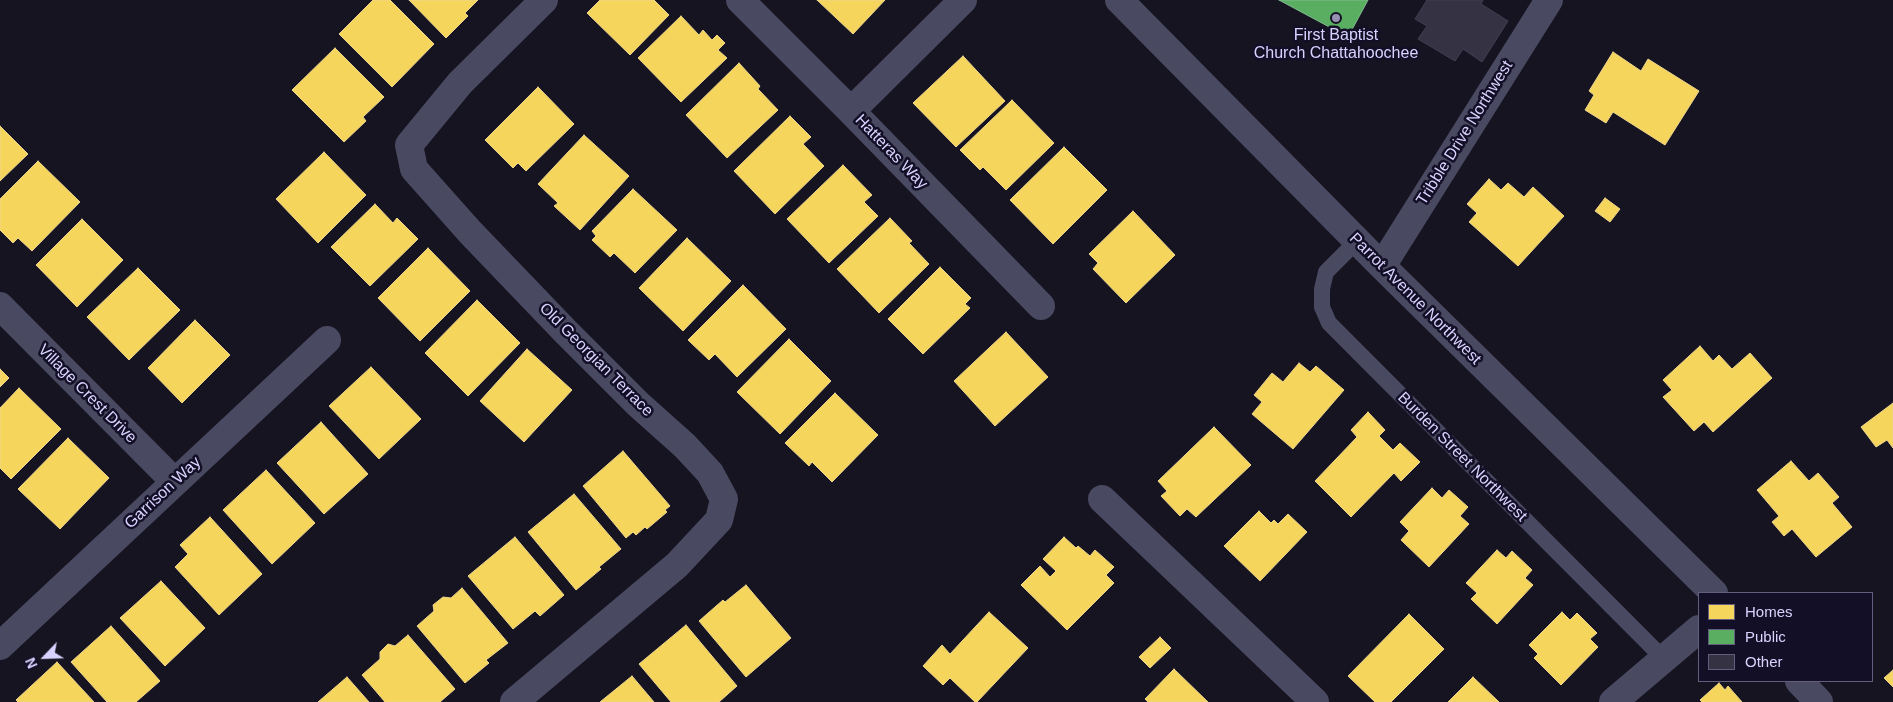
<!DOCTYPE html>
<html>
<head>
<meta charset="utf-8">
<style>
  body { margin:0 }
  #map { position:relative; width:1893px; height:702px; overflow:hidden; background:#161421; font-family:Helvetica,sans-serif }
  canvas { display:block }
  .legend { position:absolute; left:1698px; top:592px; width:175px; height:90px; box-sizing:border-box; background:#130f26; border:1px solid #625e7d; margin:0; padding:6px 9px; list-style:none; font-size:15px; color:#d9d4ff }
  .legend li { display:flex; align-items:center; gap:10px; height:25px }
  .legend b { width:25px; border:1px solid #625e7d }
  .north { position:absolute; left:20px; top:632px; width:50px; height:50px; -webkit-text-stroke:4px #130f26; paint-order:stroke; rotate:246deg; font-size:14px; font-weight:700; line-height:20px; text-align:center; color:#d9d4ff }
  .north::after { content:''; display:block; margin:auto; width:18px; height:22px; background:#d9d4ff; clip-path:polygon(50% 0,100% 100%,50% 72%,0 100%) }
</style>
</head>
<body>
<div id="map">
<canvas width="1893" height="702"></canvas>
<ul class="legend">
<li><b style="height:14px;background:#f6d55c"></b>Homes</li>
<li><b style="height:14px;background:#5aae61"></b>Public</li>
<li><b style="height:14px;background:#343243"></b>Other</li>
</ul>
<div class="north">N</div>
</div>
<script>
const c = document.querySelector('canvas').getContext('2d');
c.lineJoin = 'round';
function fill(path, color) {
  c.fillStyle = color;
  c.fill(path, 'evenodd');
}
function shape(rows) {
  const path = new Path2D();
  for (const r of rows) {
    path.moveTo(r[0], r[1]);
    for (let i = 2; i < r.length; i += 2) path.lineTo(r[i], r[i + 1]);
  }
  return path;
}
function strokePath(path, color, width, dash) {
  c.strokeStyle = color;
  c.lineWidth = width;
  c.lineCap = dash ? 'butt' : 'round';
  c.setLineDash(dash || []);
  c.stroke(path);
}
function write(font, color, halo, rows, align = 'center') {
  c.font = font + ' Helvetica,sans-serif';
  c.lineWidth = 5;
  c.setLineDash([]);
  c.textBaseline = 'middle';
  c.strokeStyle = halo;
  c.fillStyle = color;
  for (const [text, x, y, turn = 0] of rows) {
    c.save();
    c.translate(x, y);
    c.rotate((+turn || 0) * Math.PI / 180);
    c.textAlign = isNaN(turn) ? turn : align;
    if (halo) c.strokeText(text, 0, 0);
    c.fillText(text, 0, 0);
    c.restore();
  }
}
const homes = shape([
  [373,0,390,0,434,44,392,87,339,34,373,0],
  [409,0,478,0,465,13,468,16,446,38,409,0],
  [600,0,654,0,669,15,630,55,587,13,600,0],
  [817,0,885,0,853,34,817,0],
  [681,16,699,35,703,30,712,40,717,35,725,43,718,50,727,58,681,102,638,58,681,16],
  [335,48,384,97,363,117,366,121,344,142,292,90,335,48],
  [1613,52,1641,71,1648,59,1699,91,1665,145,1613,112,1606,123,1585,110,1594,95,1589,91,1613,52],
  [963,56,1005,101,956,147,913,103,963,56],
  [739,63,760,86,758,89,778,110,727,158,686,115,739,63],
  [538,87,574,124,526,171,518,163,513,168,485,140,538,87],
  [1012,100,1054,143,1006,190,983,167,980,170,960,150,1012,100],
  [790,116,811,137,803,144,824,166,775,214,734,171,790,116],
  [0,126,28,154,0,181,0,126],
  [584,135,629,176,580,230,554,206,558,203,538,184,584,135],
  [1064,147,1107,190,1053,244,1010,200,1064,147],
  [324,152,366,195,318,243,276,199,324,152],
  [38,161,80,202,32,251,18,238,13,243,0,230,0,199,38,161],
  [843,165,872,195,864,202,878,216,829,263,787,219,843,165],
  [1489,179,1501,190,1508,183,1524,197,1533,187,1564,216,1518,266,1469,222,1477,213,1467,204,1489,179],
  [633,189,677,230,635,273,614,253,610,257,592,240,596,236,592,231,633,189],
  [1605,198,1620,209,1610,222,1595,211,1605,198],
  [375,204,393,223,397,218,418,239,370,286,331,247,375,204],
  [1133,211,1175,255,1126,303,1093,269,1098,263,1089,254,1133,211],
  [890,218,912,241,909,243,929,264,879,313,837,269,890,218],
  [82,219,123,260,77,307,36,265,82,219],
  [687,238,731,281,683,331,639,288,687,238],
  [428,248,470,291,420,341,378,298,428,248],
  [940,267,971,298,965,304,970,308,923,354,888,319,940,267],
  [138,268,180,310,129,360,87,317,138,268],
  [743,285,786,329,737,377,715,354,709,360,688,340,743,285],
  [477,300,520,343,468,396,425,353,477,300],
  [195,320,230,355,182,403,148,368,195,320],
  [1006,332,1048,377,995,426,954,381,1006,332],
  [789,339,831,381,780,434,737,392,789,339],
  [1700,346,1713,361,1719,355,1732,369,1750,353,1772,378,1713,432,1704,422,1694,431,1663,397,1672,390,1663,380,1700,346],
  [527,349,572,390,524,442,480,401,527,349],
  [1299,363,1310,372,1316,366,1344,390,1293,449,1252,414,1262,402,1254,395,1272,373,1283,382,1299,363],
  [371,367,421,419,379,459,329,406,371,367],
  [0,369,9,378,0,387,0,369],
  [19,388,61,429,11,479,0,468,0,408,19,388],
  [835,393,878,435,832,482,812,462,809,466,785,443,835,393],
  [1893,403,1893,448,1887,440,1876,447,1861,427,1893,403],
  [1368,412,1385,430,1379,436,1393,450,1400,443,1420,462,1401,481,1394,473,1351,517,1315,481,1357,437,1351,430,1368,412],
  [321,422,368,474,324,514,277,463,321,422],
  [1214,427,1251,465,1196,517,1187,509,1180,516,1161,496,1167,491,1158,481,1214,427],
  [68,438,109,478,60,529,18,489,68,438],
  [623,451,670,506,665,510,667,512,647,529,645,527,636,535,633,532,626,538,583,486,623,451],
  [1791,461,1809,481,1818,473,1839,497,1832,503,1852,527,1816,557,1792,529,1784,536,1772,522,1779,516,1757,490,1791,461],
  [266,470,315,523,272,564,223,510,266,470],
  [1432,488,1442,498,1449,490,1468,507,1460,516,1469,524,1429,567,1401,540,1409,531,1400,522,1432,488],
  [574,494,621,549,599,567,601,569,576,590,528,532,574,494],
  [1259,511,1271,523,1274,520,1278,524,1288,514,1307,532,1260,581,1224,546,1259,511],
  [210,517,262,574,219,615,175,567,188,554,180,545,210,517],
  [515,537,564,595,540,616,535,611,513,629,468,576,515,537],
  [1064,537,1076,548,1078,546,1090,556,1095,550,1114,567,1106,575,1114,583,1067,630,1021,585,1040,566,1050,577,1056,571,1043,559,1064,537],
  [1497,550,1506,558,1512,551,1532,570,1525,578,1533,585,1497,624,1471,599,1477,593,1466,583,1497,550],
  [161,581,205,628,165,666,120,618,161,581],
  [746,585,791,638,746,677,699,621,723,600,725,602,746,585],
  [462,588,508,643,486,660,489,663,465,683,417,626,434,611,433,605,443,597,451,598,462,588],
  [989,612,1028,648,977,702,975,702,950,678,943,685,923,666,942,645,950,654,989,612],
  [1562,612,1570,620,1577,613,1597,633,1590,639,1598,647,1561,685,1534,658,1538,654,1529,645,1562,612],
  [1409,614,1444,649,1391,702,1375,702,1348,676,1409,614],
  [686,625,737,686,719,702,671,702,639,664,686,625],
  [111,626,160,681,136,702,107,702,71,662,111,626],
  [408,635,455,689,440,702,385,702,362,675,380,659,380,652,388,644,395,646,408,635],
  [1160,637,1171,648,1150,668,1139,657,1160,637],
  [57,662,94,702,18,702,16,700,57,662],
  [1174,669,1208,702,1148,702,1145,699,1174,669],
  [1893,670,1893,687,1884,678,1893,670],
  [632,676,654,702,600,702,632,676],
  [347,677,369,702,318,702,347,677],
  [1473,677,1499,702,1448,702,1473,677],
  [1719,683,1725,690,1728,686,1742,702,1702,702,1700,700,1719,683]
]);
fill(homes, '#f6d55c');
strokePath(homes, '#edd58d', 1);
const public = shape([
  [1279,0,1368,0,1348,37,1279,0]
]);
fill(public, '#5aae61');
strokePath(public, '#80b990', 1);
const building = shape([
  [1427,0,1483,0,1481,4,1508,21,1482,62,1463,49,1455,61,1418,39,1427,26,1415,19,1427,0]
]);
fill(building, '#343243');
strokePath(building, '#433f54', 1);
strokePath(shape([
  [1357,241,1326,272,1322,289,1322,307,1329,323,1664,659]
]), '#4a4962', 16);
strokePath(shape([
  [740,0,851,111,1041,306],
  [1119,0,1382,266,1714,593],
  [851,111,963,0],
  [1382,266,1549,0],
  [0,306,175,482],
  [1102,499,1315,702],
  [0,646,327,340],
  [1799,681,1819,702],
  [514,702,677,565,719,520,724,499,710,473,685,446,638,404,566,332,470,232,414,169,409,145,460,83,544,0],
  [1613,702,1699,629]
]), '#4a4962', 28);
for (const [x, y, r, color] of [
  [1336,18,5,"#9591b1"]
]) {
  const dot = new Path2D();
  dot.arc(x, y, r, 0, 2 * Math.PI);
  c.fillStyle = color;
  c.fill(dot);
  strokePath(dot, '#130f26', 2);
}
write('16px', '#d9d4ff', '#130f26', [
  ["First Baptist",1336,36],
  ["Church Chattahoochee",1336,54]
]);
write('16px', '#d9d4ff', '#130f26', [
  ["Tribble Drive Northwest",1465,133,-58],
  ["Hatteras Way",891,152,46],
  ["Parrot Avenue Northwest",1415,299,45],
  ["Old Georgian Terrace",596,360,45],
  ["Village Crest Drive",87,394,45],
  ["Burden Street Northwest",1462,457,45],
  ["Garrison Way",163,493,-43]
]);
</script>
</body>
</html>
